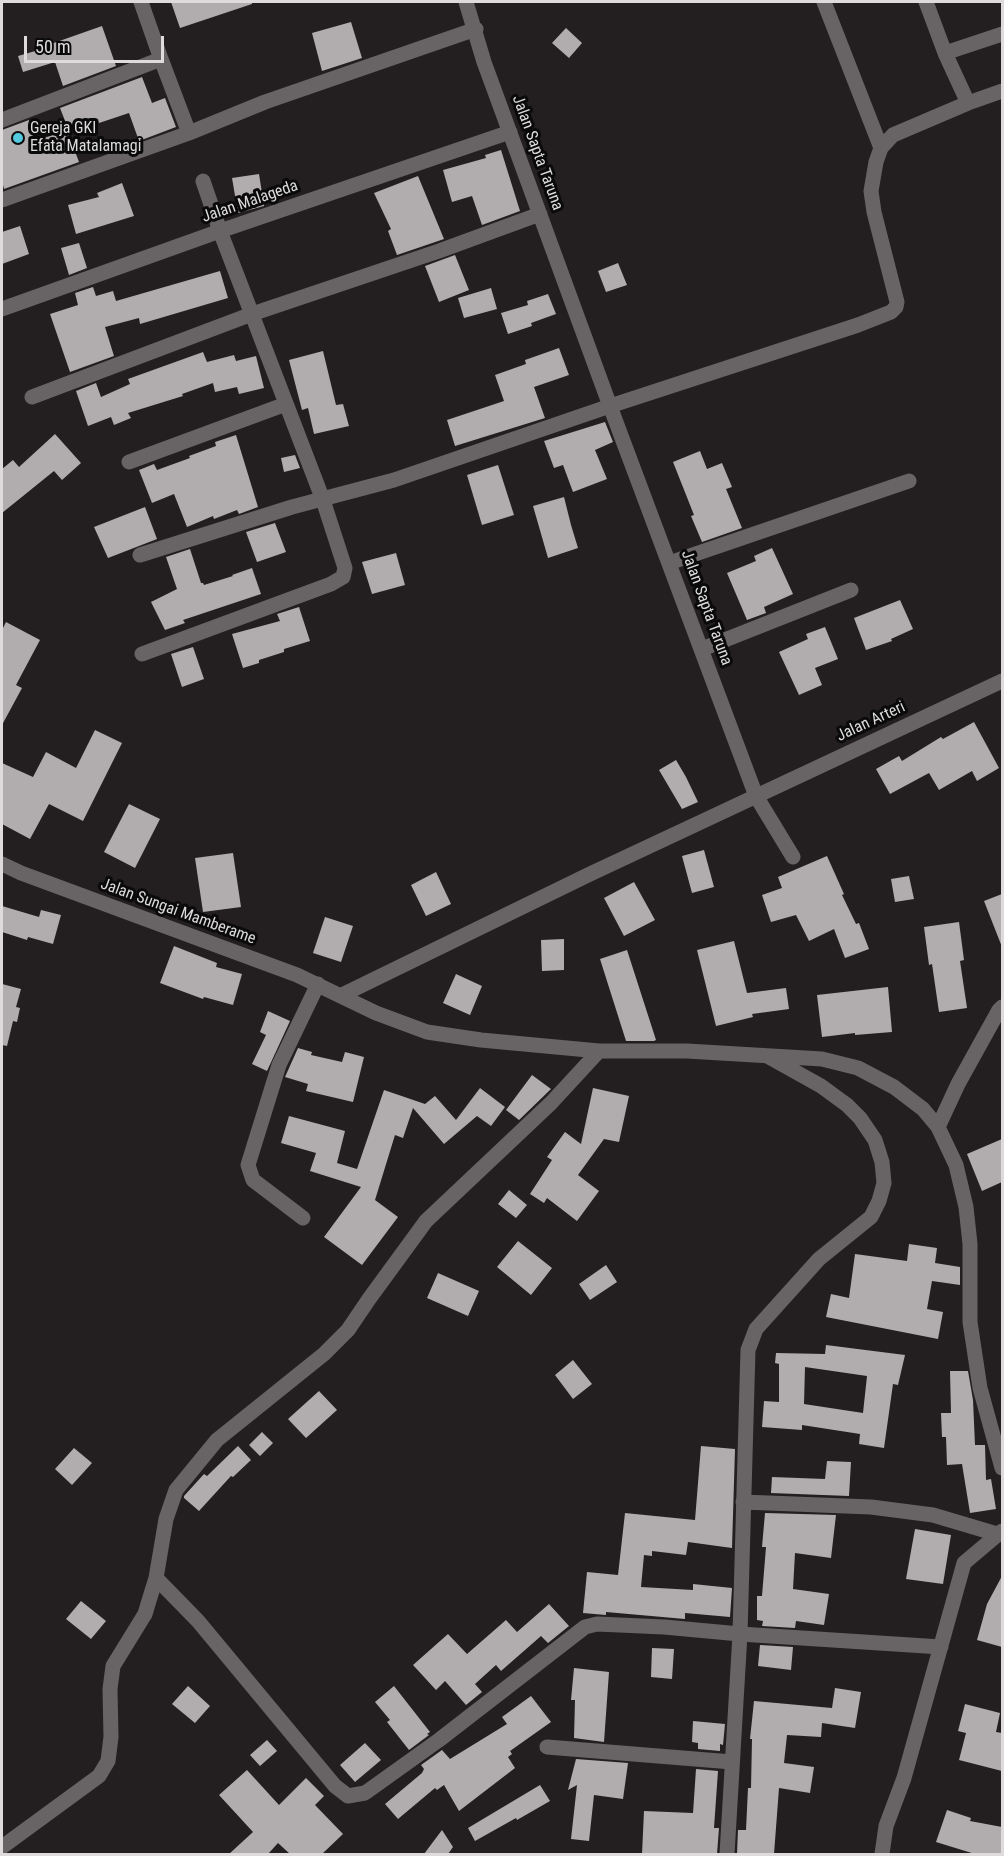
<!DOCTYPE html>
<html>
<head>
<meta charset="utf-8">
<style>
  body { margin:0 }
  #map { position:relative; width:1004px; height:1856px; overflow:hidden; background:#231f20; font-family:"Roboto Condensed",sans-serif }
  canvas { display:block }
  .frame { position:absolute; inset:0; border:3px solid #dddbdb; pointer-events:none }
  .scale { position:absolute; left:24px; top:36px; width:140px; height:27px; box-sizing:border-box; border:3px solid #dddbdb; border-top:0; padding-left:8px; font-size:18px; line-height:21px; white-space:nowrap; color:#dddbdb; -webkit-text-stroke:4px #0b0a0a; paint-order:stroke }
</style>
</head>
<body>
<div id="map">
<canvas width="1004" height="1856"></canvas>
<div class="frame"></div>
<div class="scale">50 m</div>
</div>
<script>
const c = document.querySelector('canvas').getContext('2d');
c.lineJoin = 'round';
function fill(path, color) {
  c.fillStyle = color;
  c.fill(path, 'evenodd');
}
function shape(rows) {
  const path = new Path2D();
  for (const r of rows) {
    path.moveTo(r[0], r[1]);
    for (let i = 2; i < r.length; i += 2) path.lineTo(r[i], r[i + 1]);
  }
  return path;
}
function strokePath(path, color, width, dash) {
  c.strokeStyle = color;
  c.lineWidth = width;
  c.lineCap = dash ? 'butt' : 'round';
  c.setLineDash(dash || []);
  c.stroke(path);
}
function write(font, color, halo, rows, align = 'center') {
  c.font = font + ' "Roboto Condensed",sans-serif';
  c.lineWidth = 6;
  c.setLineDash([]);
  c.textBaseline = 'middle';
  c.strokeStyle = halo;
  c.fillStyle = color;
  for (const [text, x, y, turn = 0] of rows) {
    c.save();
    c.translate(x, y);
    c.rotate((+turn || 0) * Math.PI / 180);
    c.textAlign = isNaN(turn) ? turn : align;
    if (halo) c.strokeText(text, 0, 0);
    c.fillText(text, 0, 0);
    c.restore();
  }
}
fill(shape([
  [171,2,252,2,252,4,180,28],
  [351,22,362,58,322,71,312,33],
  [102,26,116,66,63,86,55,62,23,72,18,56,49,47,48,45],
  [566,28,582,43,569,58,552,43],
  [142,77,152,103,165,98,176,127,139,141,129,113,99,123,98,119,69,131,60,108],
  [29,120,36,141,67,130,79,162,4,189,2,181,2,130],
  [501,150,520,211,482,225,472,196,452,202,443,170,486,158,485,155],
  [259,174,264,206,238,213,232,178],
  [418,176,444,239,397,255,388,231,391,229,374,193],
  [122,183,134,216,76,234,68,205,99,197,97,193],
  [20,226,29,254,2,264,2,232],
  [79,243,87,268,69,275,61,248],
  [455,255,469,290,439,302,425,266],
  [618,263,627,285,606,292,598,271],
  [220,271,228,298,140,324,139,318,105,327,114,356,70,372,50,314,78,305,75,293,93,287,96,296,113,291,116,301],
  [491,288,497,309,464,318,458,298],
  [548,294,556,314,531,323,532,326,508,334,501,313,528,305,527,301],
  [559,348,569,375,534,387,545,418,455,446,447,420,504,401,495,375,526,364,525,360],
  [323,351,336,405,343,404,349,426,314,434,308,408,302,410,289,360],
  [203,352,207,362,234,355,236,361,256,356,264,388,239,394,237,387,215,392,213,383,182,394,183,396,128,413,131,418,114,425,111,417,88,426,76,391,96,383,101,397,130,384,128,379],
  [605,422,613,442,595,450,607,479,573,492,563,465,554,468,544,441],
  [55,434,81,463,62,480,54,471,2,513,2,469,13,460,19,467],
  [236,435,258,507,239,514,237,510,214,519,213,516,187,527,174,494,152,503,139,470,154,464,157,470,190,458,189,456,216,446,215,442],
  [700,451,707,469,722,463,732,487,726,489,742,528,702,542,691,516,694,515,673,462],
  [295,455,300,468,284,472,281,458],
  [498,465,514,515,482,525,467,475],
  [564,497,571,525,578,548,548,558,533,506],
  [145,507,157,539,108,558,94,527],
  [275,523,286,552,257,562,246,532],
  [772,548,793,594,764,607,766,613,747,620,727,573,756,561,754,556],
  [190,549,201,583,203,583,204,585,233,576,232,575,252,568,261,594,183,620,185,623,165,630,151,602,177,589,166,557],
  [396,553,405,585,372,594,362,562],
  [900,600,913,629,891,639,892,641,866,650,854,618],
  [299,607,310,641,284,649,284,652,259,660,259,663,243,668,232,634,280,621,277,614],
  [6,622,40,640,16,685,22,688,2,725,2,630],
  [825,627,838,659,815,668,822,685,799,695,779,652,808,639,806,634],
  [193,647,204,679,182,687,171,654],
  [974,722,999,768,977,781,972,771,939,790,929,773,890,794,876,769,899,756,902,761,941,737,943,739],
  [95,730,122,743,83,821,49,804,30,839,2,824,2,763,33,777,46,752,76,768],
  [676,760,686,777,698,802,682,809,659,770],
  [129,804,160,819,135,868,104,852],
  [704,850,714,887,692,893,682,856],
  [233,853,241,907,203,912,195,858],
  [827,856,844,894,842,895,856,924,859,923,869,949,845,958,834,929,809,941,796,915,771,922,762,895,782,888,778,877],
  [436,872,451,904,426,916,411,885],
  [909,876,914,899,895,902,891,879],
  [634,882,655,920,624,936,604,898],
  [1002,894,1002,947,984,901],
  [2,906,39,917,41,910,61,915,53,944,28,937,27,940,2,932],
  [325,917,353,926,341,962,313,953],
  [959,922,964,960,960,961,967,1008,939,1012,932,964,929,965,924,927],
  [564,939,564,970,542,971,541,940],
  [734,941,747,993,786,988,789,1009,752,1014,753,1017,716,1026,697,950],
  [174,946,217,963,216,967,242,974,233,1005,204,997,203,999,160,983],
  [627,950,656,1040,654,1041,626,1041,600,959],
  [456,974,482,986,470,1015,443,1003],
  [2,984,21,989,16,1007,20,1008,17,1022,13,1021,7,1046,2,1045],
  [888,987,892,1032,855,1035,855,1033,822,1037,817,995],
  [268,1011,290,1021,267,1071,252,1064,266,1035,260,1032],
  [298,1048,312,1052,311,1055,342,1062,345,1052,364,1057,353,1102,306,1091,308,1084,285,1077],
  [532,1075,551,1089,519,1120,506,1110],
  [480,1088,505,1107,491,1126,477,1116,444,1144,413,1108,403,1138,395,1135,375,1200,398,1217,362,1265,324,1237,361,1187,310,1171,316,1153,281,1143,289,1116,345,1131,337,1163,357,1169,384,1090,425,1104,435,1096,456,1120],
  [593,1088,629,1096,619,1142,604,1139,578,1175,599,1191,577,1221,547,1198,544,1203,530,1194,552,1160,547,1157,565,1132,581,1144],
  [1002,1139,1002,1182,982,1191,967,1154],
  [509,1190,527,1205,516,1218,498,1204],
  [518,1241,552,1268,531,1295,497,1267],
  [909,1244,937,1248,935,1263,960,1267,960,1285,932,1281,927,1309,943,1312,938,1339,826,1317,831,1294,849,1298,855,1254,907,1261],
  [606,1265,617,1282,590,1300,579,1284],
  [438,1273,479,1291,468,1316,427,1298],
  [826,1345,905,1355,898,1385,893,1384,884,1448,859,1444,860,1434,802,1425,802,1430,762,1427,764,1401,779,1402,779,1364,775,1363,776,1353,825,1354],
  [805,1367,867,1376,863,1413,804,1404],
  [573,1360,592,1384,573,1399,555,1375],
  [950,1371,968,1371,973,1400,975,1445,985,1445,986,1480,991,1479,996,1509,970,1513,962,1464,947,1465,946,1437,942,1437,941,1413,951,1413],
  [319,1391,337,1410,306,1438,288,1419],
  [262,1432,273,1443,260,1456,249,1445],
  [238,1446,251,1460,233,1477,231,1476,199,1511,184,1498,184,1496,204,1474,207,1476],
  [701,1446,735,1449,732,1548,688,1542,686,1555,652,1551,652,1556,644,1555,641,1587,693,1590,693,1584,732,1588,730,1617,685,1613,685,1619,606,1612,606,1615,583,1613,587,1572,618,1575,625,1513,695,1520],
  [74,1448,92,1463,72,1485,55,1469],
  [827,1461,851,1462,849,1496,771,1493,772,1477,825,1479],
  [765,1513,836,1515,831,1558,795,1553,793,1589,829,1594,824,1625,796,1621,795,1628,762,1626,763,1621,757,1620,757,1596,762,1596,766,1547,762,1547],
  [915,1529,951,1535,943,1584,906,1579],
  [1002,1576,1002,1647,977,1640,987,1604],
  [81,1601,106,1621,91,1639,66,1619],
  [549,1604,569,1626,548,1643,541,1636,501,1671,496,1665,475,1684,482,1692,466,1705,445,1681,436,1690,413,1665,448,1634,467,1654,506,1620,517,1632],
  [760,1645,793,1647,791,1670,758,1666],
  [652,1648,674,1649,672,1679,651,1677],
  [574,1668,609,1672,604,1742,574,1738,575,1700,571,1700],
  [188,1686,210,1706,195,1723,172,1704],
  [394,1686,430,1732,427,1734,429,1735,409,1750,387,1722,390,1720,375,1702],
  [835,1688,861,1692,855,1728,822,1723,821,1737,787,1735,784,1763,814,1767,810,1793,779,1788,774,1854,737,1854,738,1830,746,1830,748,1788,751,1788,752,1739,750,1739,754,1701,832,1708],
  [531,1696,551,1722,510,1751,512,1754,508,1757,515,1768,459,1811,444,1785,437,1790,435,1788,398,1819,385,1804,422,1773,424,1769,421,1765,442,1750,450,1759,507,1724,502,1717],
  [965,1704,1000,1713,996,1732,1002,1733,1002,1771,959,1760,966,1733,958,1731],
  [693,1721,725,1724,723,1745,720,1744,720,1751,698,1749,698,1743,692,1742],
  [267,1740,277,1751,260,1766,250,1755],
  [365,1743,381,1760,355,1782,340,1765],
  [576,1759,628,1763,623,1799,594,1795,589,1841,571,1839,577,1785,568,1790],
  [696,1769,718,1771,714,1828,719,1828,717,1854,642,1854,644,1811,693,1813],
  [247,1770,279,1805,306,1778,324,1796,315,1805,343,1834,322,1854,290,1854,278,1843,268,1854,229,1854,253,1832,219,1795],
  [540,1785,550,1801,517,1820,516,1818,475,1841,468,1828],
  [947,1810,971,1818,970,1821,1002,1827,1002,1854,975,1854,936,1842],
  [442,1830,453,1847,448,1854,424,1854]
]), '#b1adae');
strokePath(shape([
  [141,2,161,59],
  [466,2,484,62,610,406,756,796,793,857],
  [824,2,881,148],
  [926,2,945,53,968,103],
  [945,53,1002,34],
  [2,120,161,59,189,133],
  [2,200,189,133,265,102,476,29],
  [2,309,220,231,510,132],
  [32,397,252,314,439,251,540,214],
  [129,462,286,404],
  [140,555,292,507,394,480,610,406,858,325,891,312,896,307,897,302,874,212,871,191,876,162,881,148,893,135,968,103,1002,91],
  [669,563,909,481],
  [702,649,851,590],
  [142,654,331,584,343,577,345,568,323,500,220,231,203,181],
  [2,864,21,873,297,975,376,1013,427,1032,481,1040,599,1051,687,1051,822,1059,858,1068,894,1087,923,1109,938,1127,956,1165,966,1207,970,1244,970,1322,980,1388,1002,1468],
  [342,995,590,874,1002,681],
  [938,1127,958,1084,999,1010,1002,1007],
  [303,1218,253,1180,248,1165,279,1065,318,984],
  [743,1502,871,1507,933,1515,997,1534],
  [156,1578,198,1621,335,1786,348,1796,365,1793,439,1740,585,1627,597,1624,664,1627,740,1634,941,1647],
  [547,1747,732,1762],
  [2,1847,99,1776,108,1761,111,1737,110,1689,113,1666,145,1614,148,1604,156,1578,166,1519,176,1490,217,1440,324,1354,348,1330,369,1299,426,1221,551,1103,599,1051],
  [727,1854,740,1634,748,1350,756,1329,819,1259,871,1217,879,1201,884,1183,882,1162,875,1140,860,1118,847,1105,821,1086,769,1057],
  [882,1854,886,1826,904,1778,964,1563,1002,1531]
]), '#686465', 15);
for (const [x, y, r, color] of [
  [18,138,6,"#55cadf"]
]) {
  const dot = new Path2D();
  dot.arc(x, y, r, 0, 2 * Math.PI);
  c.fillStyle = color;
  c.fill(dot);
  strokePath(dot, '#0b0a0a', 2);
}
write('16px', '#dddbdb', '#0b0a0a', [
  ["Gereja GKI",30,129],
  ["Efata Matalamagi",30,147]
], 'left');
write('16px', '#dddbdb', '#0b0a0a', [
  ["Jalan Sapta Taruna",537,153,70],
  ["Jalan Malageda",250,202,-19],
  ["Jalan Sapta Taruna",706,608,70],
  ["Jalan Arteri",871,722,-25],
  ["Jalan Sungai Mamberame",178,912,20]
]);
</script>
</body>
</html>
